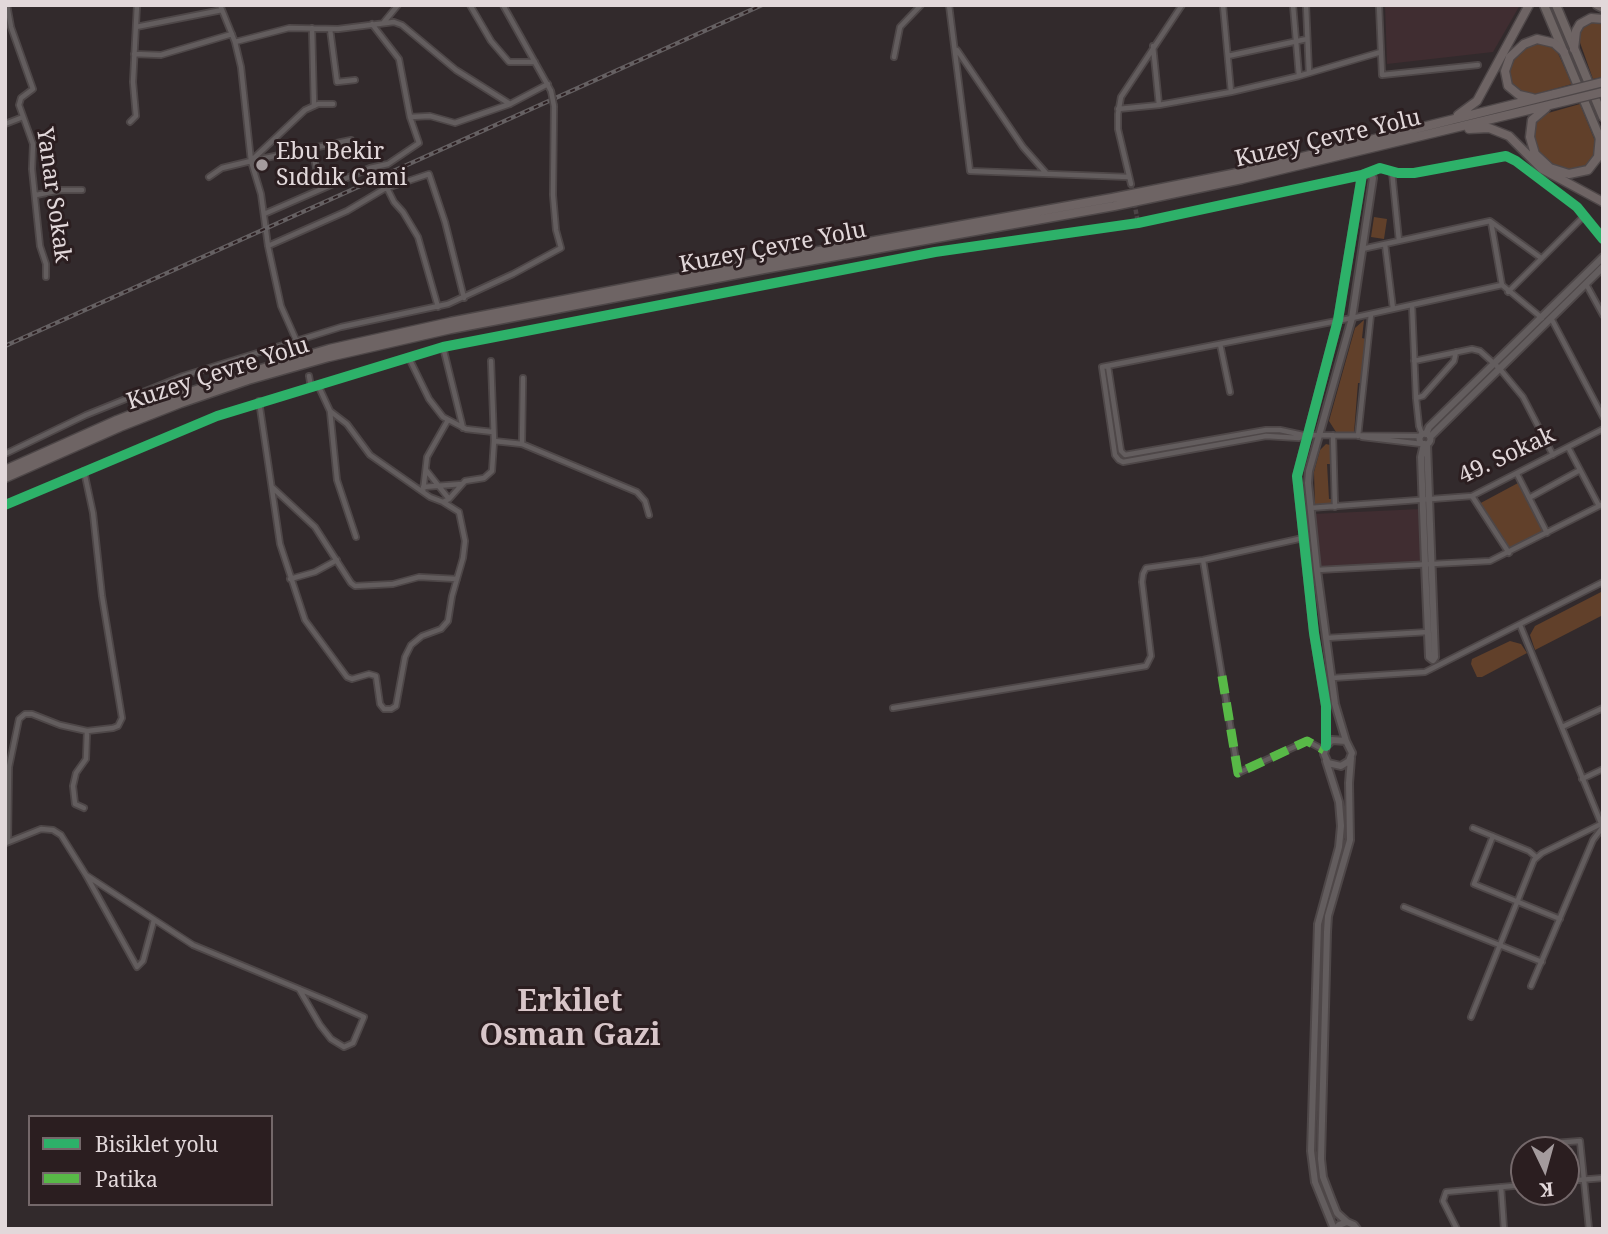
<!DOCTYPE html>
<html>
<head>
<meta charset="utf-8">
<style>
  body { margin:0 }
  #map { position:relative; width:1608px; height:1234px; overflow:hidden; background:#322a2c; font-family:"Noto Serif",serif }
  canvas { display:block }
  .frame { position:absolute; inset:0; border:7px solid #e2d8da; pointer-events:none }
  .legend { position:absolute; left:28px; top:1115px; width:245px; height:91px; box-sizing:border-box; background:#2b1e20; border:2px solid #74686a; margin:0; padding:9px 12px; list-style:none; font-size:21px; color:#e2d8da }
  .legend li { display:flex; align-items:center; gap:14px; height:35px }
  .legend b { width:35px; border:2px solid #74686a }
  .north { position:absolute; left:1510px; top:1136px; width:70px; height:70px; box-sizing:border-box; background:#2b1e20; border:2px solid #74686a; border-radius:50%; rotate:175deg; font-size:19px; font-weight:700; line-height:28px; text-align:center; color:#e2d8da }
  .north::after { content:''; display:block; margin:auto; width:24px; height:32px; background:#a49b9d; clip-path:polygon(50% 0,100% 100%,50% 72%,0 100%) }
</style>
</head>
<body>
<div id="map">
<canvas width="1608" height="1234"></canvas>
<div class="frame"></div>
<ul class="legend">
<li><b style="height:9px;background:#2db169"></b>Bisiklet yolu</li>
<li><b style="height:9px;background:#58b947"></b>Patika</li>
</ul>
<div class="north">K</div>
</div>
<script>
const c = document.querySelector('canvas').getContext('2d');
c.lineJoin = 'round';
function fill(path, color) {
  c.fillStyle = color;
  c.fill(path, 'evenodd');
}
function shape(rows) {
  const path = new Path2D();
  for (const r of rows) {
    if (r.length === 3) {
      path.moveTo(r[0] + r[2], r[1]);
      path.arc(r[0], r[1], r[2], 0, 2 * Math.PI);
      continue;
    }
    path.moveTo(r[0], r[1]);
    for (let i = 2; i < r.length; i += 2) path.lineTo(r[i], r[i + 1]);
  }
  return path;
}
function strokePath(path, color, width, dash) {
  c.strokeStyle = color;
  c.lineWidth = width;
  c.lineCap = dash ? 'butt' : 'round';
  c.setLineDash(dash || []);
  c.stroke(path);
}
function write(font, color, halo, rows, align = 'center') {
  c.font = font + ' "Noto Serif",serif';
  c.lineWidth = 6;
  c.setLineDash([]);
  c.textBaseline = 'middle';
  c.strokeStyle = halo;
  c.fillStyle = color;
  for (const [text, x, y, turn = 0] of rows) {
    c.save();
    c.translate(x, y);
    c.rotate((+turn || 0) * Math.PI / 180);
    c.textAlign = isNaN(turn) ? turn : align;
    if (halo) c.strokeText(text, 0, 0);
    c.fillText(text, 0, 0);
    c.restore();
  }
}
fill(shape([
  [1385,5,1520,5,1493,52,1387,64],
  [1421,509,1423,567,1320,574,1313,514]
]), '#402d31');
fill(shape([
  [1591,20,1603,21,1603,77,1593,79,1578,37,1581,27],
  [1536,42,1549,43,1556,49,1572,84,1532,95,1519,93,1508,80,1509,64,1519,50],
  [1580,104,1597,146,1596,157,1587,168,1566,172,1544,161,1533,144,1534,122,1541,115],
  [1374,217,1387,219,1384,239,1371,237],
  [1364,320,1362,338,1366,339,1362,383,1358,383,1354,433,1336,432,1329,421,1355,328],
  [1326,444,1330,445,1331,464,1327,464,1329,499,1333,499,1333,508,1315,506,1314,472,1320,450],
  [1518,483,1545,535,1515,551,1506,545,1477,505],
  [1603,591,1603,615,1535,650,1530,635,1535,626],
  [1510,641,1521,644,1527,653,1482,677,1477,677,1471,664,1472,659]
]), '#61402a');
strokePath(shape([
  [1131,184,1138,223]
]), '#4c4446', 4.5, [4.5, 2]);
const minor = shape([
  [7,5,11,27,33,89,21,98,19,105,33,144,32,169,40,246,46,264,46,277],
  [220,5,235,42,241,67,251,161,261,194,268,246,281,306,301,351],
  [470,5,491,41,509,62,535,62],
  [503,5,551,91],
  [949,5,970,171,1129,177],
  [1223,5,1231,92],
  [1293,5,1299,76],
  [1306,5,1309,73],
  [1379,5,1382,75,1478,65],
  [384,22,398,5],
  [136,27,222,10],
  [312,28,314,106],
  [330,29,337,82,355,80],
  [235,42,289,28,338,29,394,22,402,25,456,70,510,104],
  [1153,46,1159,105],
  [957,50,1023,147,1046,173],
  [134,54,161,55,232,34],
  [1228,56,1307,39],
  [894,57,900,27,921,5],
  [1118,109,1159,105,1231,92,1299,76,1381,52],
  [410,117,430,116,455,123,510,104,548,84],
  [130,122,136,116,133,82,137,5],
  [5,124,23,117],
  [312,148,318,177],
  [252,160,305,110,318,104,333,104],
  [1392,172,1399,241],
  [1368,173,1380,168,1398,173,1414,173,1506,156,1516,161,1577,207,1603,239],
  [209,177,222,168,251,161,351,140],
  [1131,184,1118,129,1118,114,1121,97,1182,5],
  [387,188,394,202,403,212,418,237,438,307],
  [36,195,61,190,82,190],
  [264,214,370,168,388,164,419,143,410,117,399,59,372,24],
  [1491,222,1502,285,1542,318],
  [1385,244,1393,309],
  [268,246,347,211,384,189,429,174,445,222,464,298],
  [1362,249,1490,221,1541,258],
  [1586,284,1603,315],
  [1508,292,1584,216],
  [1412,305,1416,398,1419,426,1422,434],
  [1551,318,1603,417],
  [1220,344,1230,392],
  [443,347,463,428],
  [409,358,429,399,443,417,466,429,493,432],
  [1414,361,1472,349,1480,351,1499,368,1523,397,1553,455],
  [1108,366,1121,451,1125,455,1266,430,1280,430,1303,435],
  [309,376,311,387],
  [523,378,522,444,637,492,645,501,649,515],
  [318,385,330,411,347,424,370,455,430,497,443,502,449,499,465,481,484,478,492,471,494,441,491,361],
  [1416,398,1423,396,1454,361,1456,352],
  [259,401,280,544,305,620,347,677,352,679,369,674,376,676,380,704,384,709,391,709,396,706,405,657,411,645,422,636,441,629,448,621,452,596,463,558,465,541,459,512,443,502],
  [330,411,337,480,356,537],
  [1333,435,1335,507],
  [1358,436,1371,314],
  [1421,436,1303,435,1299,438,1266,436,1123,462,1119,460,1115,455,1102,367,1352,318,1502,285],
  [1362,437,1422,444],
  [494,441,522,444],
  [1568,447,1599,506],
  [5,454,86,415,183,376,341,327,448,304,513,274,561,248,556,230,553,195,554,106],
  [426,470,449,499],
  [1517,474,1547,533],
  [423,487,462,484],
  [273,488,315,527,351,583,355,586,393,584,419,577,457,579],
  [423,492,427,457,448,420],
  [1472,496,1509,553],
  [1529,498,1580,470],
  [5,505,217,416,443,347,935,252,1138,223,1362,175],
  [1310,508,1472,496,1603,429],
  [1203,560,1238,773,1307,741,1324,750],
  [1317,570,1490,561,1603,504],
  [290,579,315,572,337,560],
  [1520,625,1603,828],
  [1326,638,1428,632],
  [1332,678,1425,672,1603,582],
  [893,708,1146,666,1151,656,1142,582,1143,574,1146,568,1203,560,1303,538],
  [1562,727,1603,708],
  [1582,779,1603,769],
  [84,808,75,804,73,786,76,773,86,759,87,731],
  [1473,828,1529,851,1536,857],
  [1493,836,1474,884,1560,919],
  [8,842,9,767,19,719,25,714,32,714,60,725,87,731,113,728,118,726,122,718,102,596,93,513,84,471],
  [6,843,41,829,53,830,61,835,86,875,137,967,143,961,154,920],
  [86,875,193,945,328,1001,364,1017,353,1043,344,1047,331,1039,320,1025,299,989],
  [1404,907,1542,962],
  [1531,986,1593,840,1602,828],
  [1471,1017,1534,860,1542,853,1601,824,1603,821],
  [1538,1150,1541,1144,1580,1141,1589,1229],
  [1566,1181,1603,1178],
  [1501,1187,1504,1229],
  [1457,1229,1443,1201,1446,1192,1524,1185]
]);
const tertiary = shape([
  [1425,439,5.5],
  [1426,434,1429,427,1603,257],
  [1430,437,1603,267],
  [1424,444,1421,457,1425,564,1429,657,1433,660],
  [1427,444,1435,657,1433,660],
  [1326,746,1326,706,1314,633,1297,476,1338,320,1362,175,1368,173,1373,178,1352,318,1309,471,1308,483,1317,570,1335,704,1346,741,1352,753,1349,761,1341,766,1328,763,1324,754,1326,746,1332,740,1346,741],
  [1326,761,1339,802,1341,826,1339,847,1318,924,1311,1151,1315,1182,1334,1229],
  [1347,1222,1337,1213,1331,1198,1323,1177,1321,1159,1327,932,1328,916,1350,840,1349,783,1351,758],
  [1336,1229,1339,1225,1347,1222,1354,1225,1357,1229]
]);
const primary = shape([
  [1544,5,1601,141],
  [1556,5,1603,117]
]);
const trunk = shape([
  [1597,5,1603,8],
  [1574,49,1576,31,1580,24,1591,18,1603,19],
  [1532,98,1519,95,1508,86,1505,71,1510,57,1524,44,1537,39,1554,43,1564,52],
  [1546,108,1532,120,1530,137,1535,154,1550,168,1569,174,1588,170,1598,157,1600,136],
  [1458,115,1477,101,1529,5],
  [1469,129,1489,128,1509,136,1542,169,1603,202],
  [5,470,117,420,178,396,247,373,329,349,450,322,764,261,1112,198,1242,172,1555,94],
  [5,478,120,427,181,403,248,380,329,357,451,329,764,269,1114,206,1242,179,1562,102]
]);
strokePath(minor, '#4e4748', 8);
strokePath(tertiary, '#4e4748', 10);
strokePath(primary, '#4e4748', 11);
strokePath(trunk, '#4e4748', 11);
strokePath(minor, '#635d5e', 4.5);
strokePath(tertiary, '#635d5e', 6);
strokePath(primary, '#6e6564', 8);
strokePath(trunk, '#6e6464', 8);
const rail = shape([
  [5,346,762,5]
]);
strokePath(rail, '#656062', 4.5);
strokePath(rail, '#2b1e20', 2, [5]);
const minorBridge = shape([
  [551,91,554,106]
]);
const trunkBridge = shape([
  [1555,94,1603,82],
  [1562,102,1603,92]
]);
strokePath(minorBridge, '#4e4748', 8, []);
strokePath(trunkBridge, '#4e4748', 11, []);
strokePath(minorBridge, '#635d5e', 4.5);
strokePath(trunkBridge, '#6e6464', 8);
strokePath(shape([
  [1222,676,1238,773,1307,741,1324,750]
]), '#58b947', 9, [18, 9]);
strokePath(shape([
  [5,505,217,416,443,347,935,252,1138,223,1362,175],
  [1326,746,1326,706,1314,633,1297,476,1338,320,1362,175,1380,168,1398,173,1414,173,1506,156,1516,161,1577,207,1603,239]
]), '#2db169', 10);
for (const [x, y, r, color] of [
  [262,165,7,"#a49b9d"]
]) {
  const dot = new Path2D();
  dot.arc(x, y, r, 0, 2 * Math.PI);
  c.fillStyle = color;
  c.fill(dot);
  strokePath(dot, '#2b1e20', 2.5);
}
write('23px', '#e2d8da', '#2b1e20', [
  ["Kuzey Çevre Yolu",1328,139,-13],
  ["Yanar Sokak",53,195,82],
  ["Kuzey Çevre Yolu",773,248,-11],
  ["Kuzey Çevre Yolu",218,374,-18],
  ["49. Sokak",1507,456,-25]
]);
write('23px', '#e2d8da', '#2b1e20', [
  ["Ebu Bekir",276,152],
  ["Sıddık Cami",276,178]
], 'left');
write('bold 30px', '#d8c6c9', '#2b1e20', [
  ["Erkilet",570,1002],
  ["Osman Gazi",570,1036]
]);
</script>
</body>
</html>
